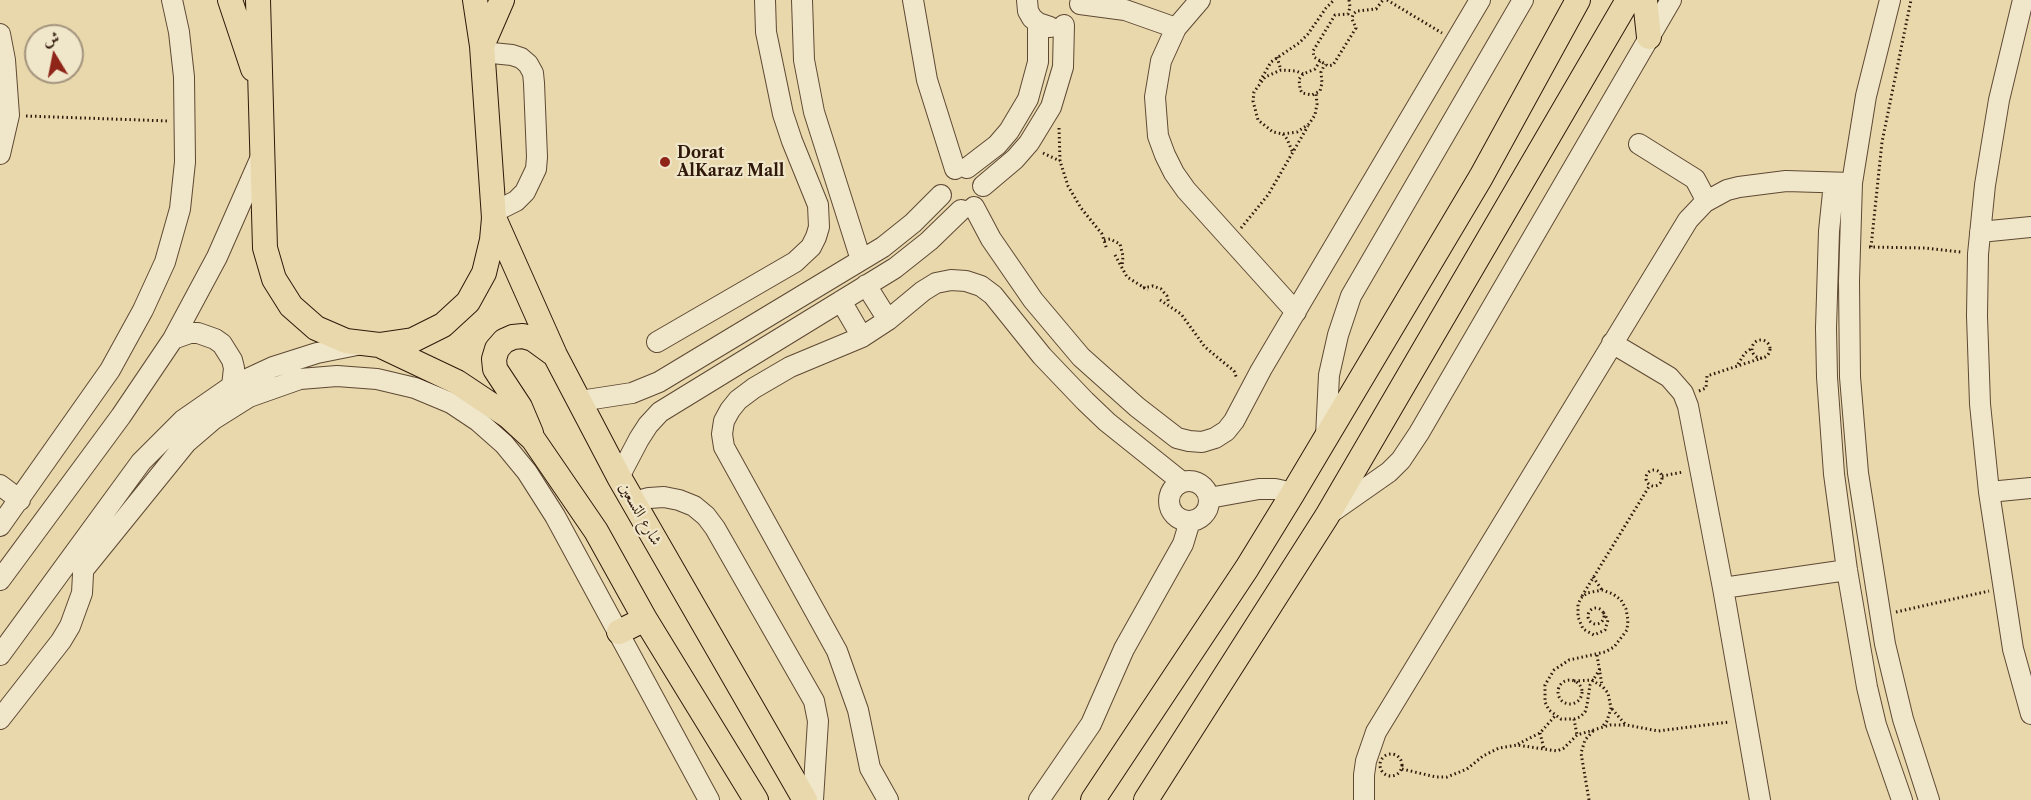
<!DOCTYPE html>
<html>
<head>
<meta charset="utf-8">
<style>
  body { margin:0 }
  #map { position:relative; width:2031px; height:800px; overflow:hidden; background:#e8d8ac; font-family:"Libre Caslon Text",Amiri,serif }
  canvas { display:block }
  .north { position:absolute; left:24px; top:24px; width:60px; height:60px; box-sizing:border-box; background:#f0e6c9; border:2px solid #a3947d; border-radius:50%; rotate:350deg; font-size:16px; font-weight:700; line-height:24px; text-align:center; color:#30190b }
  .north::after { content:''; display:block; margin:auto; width:21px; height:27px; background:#8f2418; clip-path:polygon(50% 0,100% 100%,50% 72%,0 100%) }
</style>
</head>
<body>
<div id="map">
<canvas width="2031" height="800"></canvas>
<div class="north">ش</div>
</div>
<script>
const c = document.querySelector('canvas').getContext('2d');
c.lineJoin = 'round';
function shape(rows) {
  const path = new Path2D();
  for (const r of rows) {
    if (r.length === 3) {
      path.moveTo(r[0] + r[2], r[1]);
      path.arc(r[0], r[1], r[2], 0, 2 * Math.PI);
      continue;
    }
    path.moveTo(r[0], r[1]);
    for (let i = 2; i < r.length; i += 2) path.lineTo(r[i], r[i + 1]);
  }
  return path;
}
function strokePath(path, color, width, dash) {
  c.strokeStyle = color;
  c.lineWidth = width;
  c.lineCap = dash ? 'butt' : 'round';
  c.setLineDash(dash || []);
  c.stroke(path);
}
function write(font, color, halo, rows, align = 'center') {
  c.font = font + ' "Libre Caslon Text",Amiri,serif';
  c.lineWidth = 4.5;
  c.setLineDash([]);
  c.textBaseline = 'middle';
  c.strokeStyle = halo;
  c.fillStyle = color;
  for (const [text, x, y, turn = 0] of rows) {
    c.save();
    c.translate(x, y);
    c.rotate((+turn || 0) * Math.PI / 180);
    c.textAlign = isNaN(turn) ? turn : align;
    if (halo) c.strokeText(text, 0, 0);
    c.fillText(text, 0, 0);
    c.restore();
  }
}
const minor = shape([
  [802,0,804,60,814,112,861,260],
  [913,0,927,80,955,169],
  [1027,0,1028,11,1032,18,1038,23,1050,27],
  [1200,0,1176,28,1161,61,1155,97,1158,136,1165,155,1174,173,1186,190,1296,312],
  [1890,0,1866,96,1852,183,1849,281,1850,377,1858,473,1885,644,1903,719,1929,800],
  [2023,0,1999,100,1985,185,1978,254,1977,316,1980,404,1989,492,2013,649,2031,714],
  [1080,4,1125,10,1176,28],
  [0,34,5,60,9,115,0,154],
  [482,52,512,55,521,58,528,64,533,73,534,83,537,157,536,169,525,192,516,201,494,212],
  [1639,144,1695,179,1703,194,1705,202],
  [967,168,997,145,1009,131,1028,99,1038,62,1038,23],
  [1834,183,1829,231,1826,328,1827,377,1834,474,1847,570,1867,687,1876,725,1902,800],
  [983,186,1015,159,1029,143,1051,107,1063,67,1064,25],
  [974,207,991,239,1033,300,1081,357,1137,407,1177,438,1189,441,1202,442,1215,438,1226,431,1234,421,1261,370,1480,0],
  [1980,232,2031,227],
  [866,285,888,320],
  [841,301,862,337],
  [173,339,190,333,198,333,215,339,222,344,232,360,234,368,232,386],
  [657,342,795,262,811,247,816,237,819,227,818,205,792,141,783,114,766,32,765,0],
  [1612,343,1669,377,1683,393,1688,406,1723,588,1760,800],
  [580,401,632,393,659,382,883,247,913,223,941,195],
  [1326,436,1329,375,1338,335,1351,296,1523,0],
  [619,477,639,439,648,425,660,412,895,268,929,241,961,210],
  [1189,501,20],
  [0,485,20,500],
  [1989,492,2031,488],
  [1209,498,1259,489,1275,489,1293,493],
  [634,502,649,498,664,497,679,500,694,506,706,516,715,528,814,701,818,721,813,800],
  [1329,514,1389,472,1401,460,1419,433,1671,0],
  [0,526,110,370,143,310,165,262,180,209,185,162,184,77,179,32,172,0],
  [84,569,186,443,214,419,249,397,300,379,337,376,377,379,415,388,451,403,478,421,504,444,527,472,555,516,709,800],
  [0,580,121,416,173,339,217,257,261,157],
  [1723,588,1847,570],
  [0,655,141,462,183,420,232,386,273,367,317,353,362,344],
  [0,719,61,641,70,626,82,593,84,555],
  [888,800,870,768,858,710,837,651,724,447,722,434,724,421,730,410,738,400,754,388,790,367,862,337,888,320,923,291,936,283,951,280,966,281,981,286,993,295,1042,356,1085,401,1107,422,1182,482],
  [1039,800,1091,724,1124,649,1183,544,1190,521],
  [1364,800,1364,775,1366,761,1376,732,1688,220,1705,202,1727,190,1739,187,1786,181,1852,183]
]);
const major = shape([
  [230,0,253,69],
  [258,0,265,248,274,279,291,306,316,328,346,341,379,345,413,340,443,325,468,302,484,273,492,240,494,218,482,46,475,0],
  [1645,0,1649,37],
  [482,46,502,0],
  [494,218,555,355,619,477,805,800],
  [379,345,457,382,508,416,533,439,596,531,645,619,756,800],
  [531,433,520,407,495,369,494,359,497,349,504,341,513,337,523,336,533,339,555,355],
  [619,632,645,619],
  [1093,800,1247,568,1293,493,1481,177,1578,0],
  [1146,800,1327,516,1628,0]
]);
strokePath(minor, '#5e4933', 22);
strokePath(major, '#30190b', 26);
strokePath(shape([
  [1349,0,1350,7,1348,14,1335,15,1313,51,1314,57,1328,66,1333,65,1356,28,1352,19,1353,14,1357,11,1376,9,1383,0],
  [1387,0,1442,33],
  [1277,57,1281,70],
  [1320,61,1315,69,1303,74,1299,79,1300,89,1302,93,1312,95,1320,91,1322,83,1321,72,1325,64],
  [1303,74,1296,71,1281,70,1265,77,1254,92,1253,101,1258,120,1273,132,1283,134,1297,132,1309,124,1315,115,1317,104,1316,94],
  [1260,81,1271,62,1299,43,1308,34,1326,8,1334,0],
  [26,116,169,121],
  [1059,128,1060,161,1068,186,1081,208,1102,234,1107,250],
  [1283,134,1287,139,1293,153],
  [1043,153,1060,161],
  [1241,228,1268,195,1308,126],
  [1104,240,1110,239,1120,244,1123,256,1122,267],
  [1869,247,1925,248,1961,252],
  [1871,247,1882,142,1911,0],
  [1115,255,1127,277,1148,290],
  [1143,288,1153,286,1161,289,1167,296,1169,304],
  [1160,300,1181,314,1205,347,1234,371,1237,379],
  [1761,349,9],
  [1738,364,1745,353,1752,348],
  [1699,391,1706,388,1707,376,1762,358],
  [1654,478,8],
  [1662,476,1683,472],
  [1593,577,1602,590],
  [1582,596,1650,485],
  [1596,616,8],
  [1896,612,1989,591],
  [1597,655,1602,685],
  [1600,669,1590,685,1587,705,1585,712,1580,717,1574,719,1561,719,1549,710,1545,702,1545,685,1554,670,1569,660,1605,652,1614,647,1627,630,1628,620,1626,609,1621,600,1613,594,1602,590,1587,593,1581,598,1578,604,1578,617,1583,629,1594,635,1605,630,1608,620,1603,612],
  [1570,692,12],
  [1574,681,1592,680,1603,687,1608,693,1611,708,1607,721,1602,727],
  [1612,709,1625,724],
  [1574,719,1577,735],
  [1540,733,1544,749],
  [1518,744,1540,733,1555,716],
  [1391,765,11],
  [1402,769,1436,777,1447,777,1467,769,1483,756,1499,748,1517,745,1557,751,1564,748,1577,735,1610,725,1627,725,1658,731,1729,722],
  [1589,800,1581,753,1585,740,1594,730]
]), '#30190b', 3, [1.5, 3]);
strokePath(minor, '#f0e6c9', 20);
strokePath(major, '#e8d8ac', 24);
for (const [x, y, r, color] of [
  [665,162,6,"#8f2418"]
]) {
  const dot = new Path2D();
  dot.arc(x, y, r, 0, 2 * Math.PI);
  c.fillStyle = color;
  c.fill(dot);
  strokePath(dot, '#f0e6c9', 2);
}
write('bold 16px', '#30190b', '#f0e6c9', [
  ["Dorat",677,153],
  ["AlKaraz Mall",677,171]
], 'left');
write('16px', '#30190b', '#f0e6c9', [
  ["شارع التسعين",640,514,60]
]);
</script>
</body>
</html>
